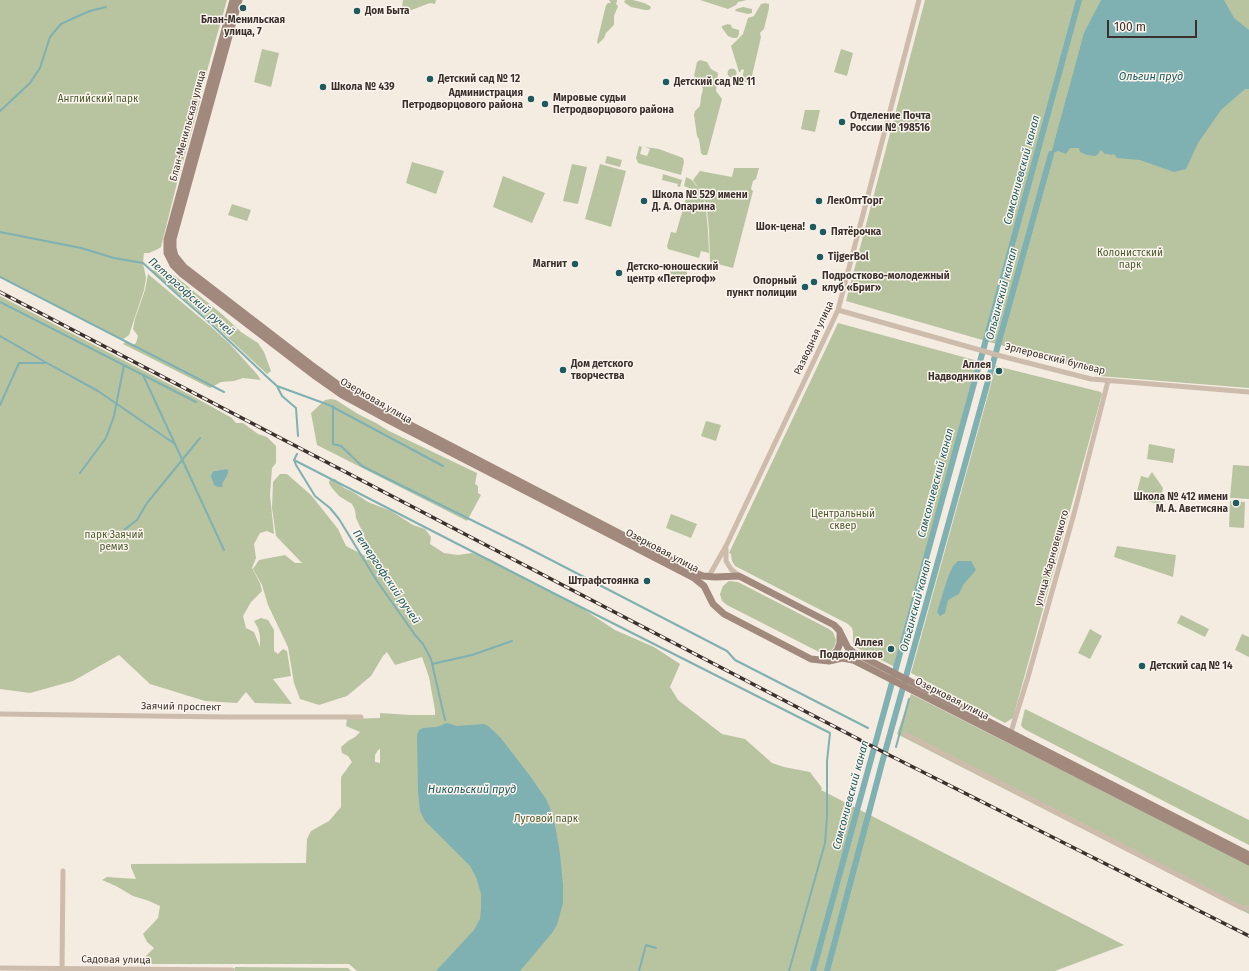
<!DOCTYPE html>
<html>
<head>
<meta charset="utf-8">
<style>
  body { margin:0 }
  #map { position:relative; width:1249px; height:971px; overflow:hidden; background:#f4ebe1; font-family:"Fira Sans",sans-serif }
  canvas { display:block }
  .scale { position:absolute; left:1107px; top:20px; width:90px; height:18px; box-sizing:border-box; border:2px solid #3b302b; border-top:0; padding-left:5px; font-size:12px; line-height:14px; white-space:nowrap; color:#3b302b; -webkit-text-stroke:3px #fbf5ee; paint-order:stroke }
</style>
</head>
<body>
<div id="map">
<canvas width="1249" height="971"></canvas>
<div class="scale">100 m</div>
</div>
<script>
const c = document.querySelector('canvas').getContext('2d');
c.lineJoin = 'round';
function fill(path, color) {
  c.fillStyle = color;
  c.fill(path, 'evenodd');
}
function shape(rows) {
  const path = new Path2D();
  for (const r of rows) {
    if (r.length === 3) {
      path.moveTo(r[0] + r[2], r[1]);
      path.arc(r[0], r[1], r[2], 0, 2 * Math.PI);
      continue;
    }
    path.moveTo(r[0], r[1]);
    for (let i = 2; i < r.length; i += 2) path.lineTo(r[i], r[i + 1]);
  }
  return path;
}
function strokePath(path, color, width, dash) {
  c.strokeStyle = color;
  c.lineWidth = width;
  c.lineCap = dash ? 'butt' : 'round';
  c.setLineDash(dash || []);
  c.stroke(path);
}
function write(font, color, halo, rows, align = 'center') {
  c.font = font + ' "Fira Sans",sans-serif';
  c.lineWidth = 3;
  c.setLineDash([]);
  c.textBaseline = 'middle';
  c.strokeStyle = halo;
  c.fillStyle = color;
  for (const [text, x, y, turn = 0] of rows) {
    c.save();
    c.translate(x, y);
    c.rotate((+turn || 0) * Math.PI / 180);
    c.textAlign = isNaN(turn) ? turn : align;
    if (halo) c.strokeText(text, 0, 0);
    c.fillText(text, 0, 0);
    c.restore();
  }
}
fill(shape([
  [0,0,227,0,201,92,198,92,197,100,200,101,177,183,161,247,158,249,149,253,144,253,143,263,146,278,144,290,129,335,122,340,0,277],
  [403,0,436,0,435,4,430,3,401,14],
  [609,0,617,0,617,1,616,4,618,6,614,16,614,25,606,33,604,38,598,44,597,42,606,5,608,3,611,3],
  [626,0,633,0,644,3,650,6,651,8,649,10,645,10,631,7,625,3,624,1],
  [700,0,747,0,738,2,736,5,728,9],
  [925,0,1249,0,1249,388,1099,376,1091,371,846,301],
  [765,3,769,4,769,8,764,29,760,33,761,37,751,80,748,82,745,82,742,79,744,70,742,69,740,72,739,72,731,46,743,34,748,18,754,16,761,4],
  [743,7,752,9,752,13,748,14,735,11,736,9],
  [728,24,731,25,732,28,739,30,739,34,737,38,733,38,728,36,722,28,722,26],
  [262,49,279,53,271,87,254,82],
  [841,49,853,53,847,76,834,72],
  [700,60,707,62,711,69,718,73,716,91,722,99,708,152,707,155,703,155,701,153,699,139,697,136,694,115,695,111,700,106,701,97,703,89,699,81,694,76,697,62],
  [732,73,4.5],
  [805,110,820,110,815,132,801,129],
  [639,146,642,147,640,154,647,156,650,149,645,147,659,149,683,158,684,162,681,175,638,163,636,158],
  [607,156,622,160,620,167,605,163],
  [412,162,444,171,436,194,406,183],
  [572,164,587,167,578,204,563,201],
  [600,164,626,171,611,227,585,219],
  [734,168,759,168,756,179,753,181,751,189,753,191,733,268,710,262,709,230,707,210,702,192,706,210,708,231,709,253,701,251,699,258,668,249,667,246,671,232,676,233,689,188,684,186,686,177,692,180,701,192,693,180,700,171,732,177],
  [663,174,682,180,680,187,677,186,678,184,662,180],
  [503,176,545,193,532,223,493,207],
  [232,204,251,210,247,221,228,215],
  [672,263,688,267,686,278,670,274],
  [153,270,163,271,175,276,223,315,241,332,258,343,264,352,271,371,267,374,208,319,151,271],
  [148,274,210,326,229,343,256,373,261,380,243,378,234,381,221,382,210,388,123,344,126,341,133,345,136,343,138,336,133,329,135,319,145,290],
  [0,296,196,398,232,418,236,423,243,423,258,434,267,437,276,446,276,463,272,468,270,495,274,534,267,531,260,533,254,544,256,558,252,568,260,583,262,591,251,602,243,616,246,628,254,632,260,647,260,636,258,628,254,621,261,618,268,620,274,630,274,651,278,654,283,649,287,651,291,676,273,679,292,704,255,703,246,692,237,703,205,701,150,684,119,655,73,681,30,693,0,689],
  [226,469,228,474,221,484,214,471],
  [838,323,978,361,895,667,855,647,853,643,853,632,852,628,848,624,735,566,732,561,731,554,729,553],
  [996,366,1101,392,1102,394,1013,718,1005,723,911,673],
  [331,399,336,400,358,414,376,423,389,431,477,473,475,484,478,486,478,493,481,495,467,521,317,445,311,413,325,400],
  [706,421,721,425,716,441,701,436],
  [1149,444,1175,449,1173,463,1147,459],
  [1233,465,1249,466,1249,499,1230,498],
  [1152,472,1163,488,1160,504,1135,499,1141,476,1148,478],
  [280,474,287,474,311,495,338,529,346,546,379,563,369,549,361,529,356,518,355,510,352,504,339,496,332,488,329,483,330,479,335,479,344,488,353,492,368,502,391,511,413,525,425,529,431,537,430,544,444,553,458,555,472,553,490,559,511,571,577,605,615,630,654,647,680,664,670,687,678,700,722,734,745,739,772,763,784,767,810,772,822,788,821,790,1124,945,1055,971,357,971,349,964,133,964,145,957,154,948,147,942,143,934,158,918,160,906,149,901,133,896,116,886,102,880,107,877,136,879,131,867,131,864,306,863,307,839,311,831,329,821,341,807,341,777,352,762,348,756,342,753,341,747,348,741,355,737,360,732,346,726,347,719,380,718,380,713,410,715,435,715,435,710,429,677,422,657,395,665,387,652,383,656,371,676,347,696,319,705,300,699,294,683,288,647,268,605,262,585,253,569,259,560,285,555,295,563,302,563,276,536,272,508,273,482],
  [380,749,380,763,375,762,375,755,378,750],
  [1230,501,1245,502,1244,528,1229,527],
  [671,514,697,524,691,538,666,528],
  [1117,546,1176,555,1173,577,1114,557],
  [729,581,738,582,829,629,833,632,836,640,835,645,832,650,828,653,819,652,727,605,722,601,720,594,723,586],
  [1181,615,1209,629,1205,637,1177,623],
  [1090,629,1102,636,1090,659,1078,653],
  [1242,634,1249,637,1249,657,1235,650],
  [911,694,1249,865,1249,914,897,734],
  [1025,709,1249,820,1249,845,1026,730,1023,728,1021,725],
  [235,967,348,968,351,971,234,971]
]), '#b8c4a0');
fill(shape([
  [1101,0,1224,0,1234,18,1249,30,1249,89,1245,89,1221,110,1198,143,1186,169,1174,172,1140,160,1117,158,1114,154,1111,155,1108,154,1105,154,1101,150,1097,155,1095,156,1087,155,1080,152,1079,148,1070,148,1066,154,1058,151,1051,154,1084,33],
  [226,469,228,470,228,474,222,484,223,487,218,487,214,485,211,476,212,473,214,471],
  [958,561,971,561,976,570,963,585,959,594,948,600,945,613,940,616,937,612,948,577,953,566],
  [448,723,457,726,484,724,488,726,500,737,530,776,546,799,550,808,555,825,560,854,563,885,563,903,557,925,552,933,520,971,436,971,474,930,480,919,481,909,481,894,479,887,476,877,470,866,425,821,420,811,418,791,417,735,419,730,423,728,436,727,443,725,443,724]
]), '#7fb0b2');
strokePath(shape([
  [0,111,30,83,40,68,50,37,55,31,61,24,76,17,90,11,106,7],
  [0,232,81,248,114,258,143,263,178,295,207,320,266,376,277,386,282,396,296,408,298,436],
  [0,277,224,392],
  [0,302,196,402],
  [0,336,47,363,98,391,175,444],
  [143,375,224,550],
  [277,386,329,405,443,466],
  [0,405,19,363,45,363],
  [333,406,333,444,341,446,362,466,524,546,727,651,735,660,868,728],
  [297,454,294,460,296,465,315,496,330,508,339,519,377,581,415,635,423,644,431,659,445,720],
  [294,460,561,597,830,733,827,761,827,817,825,843,789,971],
  [80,473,106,438,114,416,124,365],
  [124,530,137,520,147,503,200,438],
  [432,664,472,655,512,641],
  [896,747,909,699],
  [639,971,646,945,656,948]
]), '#7fb0b2', 2);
strokePath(shape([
  [813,971,1079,0],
  [827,971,882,763,1051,154]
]), '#7fb0b2', 6);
strokePath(shape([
  [838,310,1001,356,1091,379,1249,392],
  [726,549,726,561,731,569,739,576],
  [709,576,726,546,838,310,919,0],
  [0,714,228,717,361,717],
  [905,734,1242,908,1249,908],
  [1010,735,1028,677,1075,510,1108,381],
  [0,968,232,970],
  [62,968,63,871]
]), '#cdbbac', 5);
strokePath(shape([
  [233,0,167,240,167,253,173,265,182,274,315,376,342,395,390,421,694,578,704,586,713,604,724,614,811,659,829,661,842,658,853,660,1249,862],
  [239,0,173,239,173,248,175,256,184,267,310,364,351,394,698,574,703,576,715,577,739,576,834,625,839,630,848,648,853,652,1249,855],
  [822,660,830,657,837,651,840,643,840,634]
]), '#a18a7d', 7);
const rail = shape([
  [0,292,889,755,1249,936]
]);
strokePath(rail, '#3b302b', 3.5);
strokePath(rail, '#fbf5ee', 2, [6]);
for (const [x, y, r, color] of [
  [243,8,4,"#1f5a5e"],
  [357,11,4,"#1f5a5e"],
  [430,79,4,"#1f5a5e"],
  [666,82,4,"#1f5a5e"],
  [323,87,4,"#1f5a5e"],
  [531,99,4,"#1f5a5e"],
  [545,104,4,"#1f5a5e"],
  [842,122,4,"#1f5a5e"],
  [644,201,4,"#1f5a5e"],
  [819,201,4,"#1f5a5e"],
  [813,227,4,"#1f5a5e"],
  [823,232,4,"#1f5a5e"],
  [820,257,4,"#1f5a5e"],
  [575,264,4,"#1f5a5e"],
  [619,273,4,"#1f5a5e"],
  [814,282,4,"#1f5a5e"],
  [805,287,4,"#1f5a5e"],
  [563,370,4,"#1f5a5e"],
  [999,371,4,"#1f5a5e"],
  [1236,503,4,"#1f5a5e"],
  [647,581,4,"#1f5a5e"],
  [891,649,4,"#1f5a5e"],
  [1142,666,4,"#1f5a5e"]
]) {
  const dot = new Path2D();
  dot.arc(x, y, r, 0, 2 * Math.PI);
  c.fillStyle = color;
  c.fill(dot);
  strokePath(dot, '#fbf5ee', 1.5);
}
write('bold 10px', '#3b302b', '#fbf5ee', [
  ["Дом Быта",365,11],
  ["Блан-Менильская",243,20,"center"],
  ["улица, 7",243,32,"center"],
  ["Детский сад № 12",438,79],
  ["Детский сад № 11",674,82],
  ["Школа № 439",331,87],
  ["Администрация",523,93,"right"],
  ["Петродворцового района",523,105,"right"],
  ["Мировые судьи",553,98],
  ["Петродворцового района",553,110],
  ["Отделение Почта",850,116],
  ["России № 198516",850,128],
  ["Школа № 529 имени",652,195],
  ["Д. А. Опарина",652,207],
  ["ЛекОптТорг",827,201],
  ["Шок-цена!",805,227,"right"],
  ["Пятёрочка",831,232],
  ["TijgerBol",828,257],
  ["Магнит",567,264,"right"],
  ["Детско-юношеский",627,267],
  ["центр «Петергоф»",627,279],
  ["Подростково-молодежный",822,276],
  ["клуб «Бриг»",822,288],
  ["Опорный",797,281,"right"],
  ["пункт полиции",797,293,"right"],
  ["Дом детского",571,364],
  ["творчества",571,376],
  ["Аллея",991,365,"right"],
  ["Надводников",991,377,"right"],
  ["Школа № 412 имени",1228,497,"right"],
  ["М. А. Аветисяна",1228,509,"right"],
  ["Штрафстоянка",639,581,"right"],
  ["Аллея",883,643,"right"],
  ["Подводников",883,655,"right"],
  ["Детский сад № 14",1150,666]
], 'left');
write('10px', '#4a5a2e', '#fbf5ee', [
  ["Английский парк",98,99],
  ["Колонистский",1130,253],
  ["парк",1130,265],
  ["Центральный",843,514],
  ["сквер",843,526],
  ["парк Заячий",114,535],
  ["ремиз",114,547],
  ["Луговой парк",546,819]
]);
write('10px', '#3b302b', '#fbf5ee', [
  ["Блан-Менильская улица",188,126,-75],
  ["Разводная улица",814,338,-65],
  ["Эрлеровский бульвар",1055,359,14],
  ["Озерковая улица",376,401,30],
  ["Озерковая улица",662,551,28],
  ["улица Жарновецкого",1052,558,-74],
  ["Озерковая улица",952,699,27],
  ["Заячий проспект",181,707,1],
  ["Садовая улица",116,960,1]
]);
write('italic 11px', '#1f5a5e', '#fbf5ee', [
  ["Ольгин пруд",1151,77],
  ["Самсониевский канал",1022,170,-75],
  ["Ольгинский канал",1002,294,-75],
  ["Петергофский ручей",191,297,42],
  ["Самсониевский канал",936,483,-75],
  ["Петергофский ручей",386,577,56],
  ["Ольгинский канал",916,606,-75],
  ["Никольский пруд",472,790],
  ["Самсониевский канал",851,795,-75]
]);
</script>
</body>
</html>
